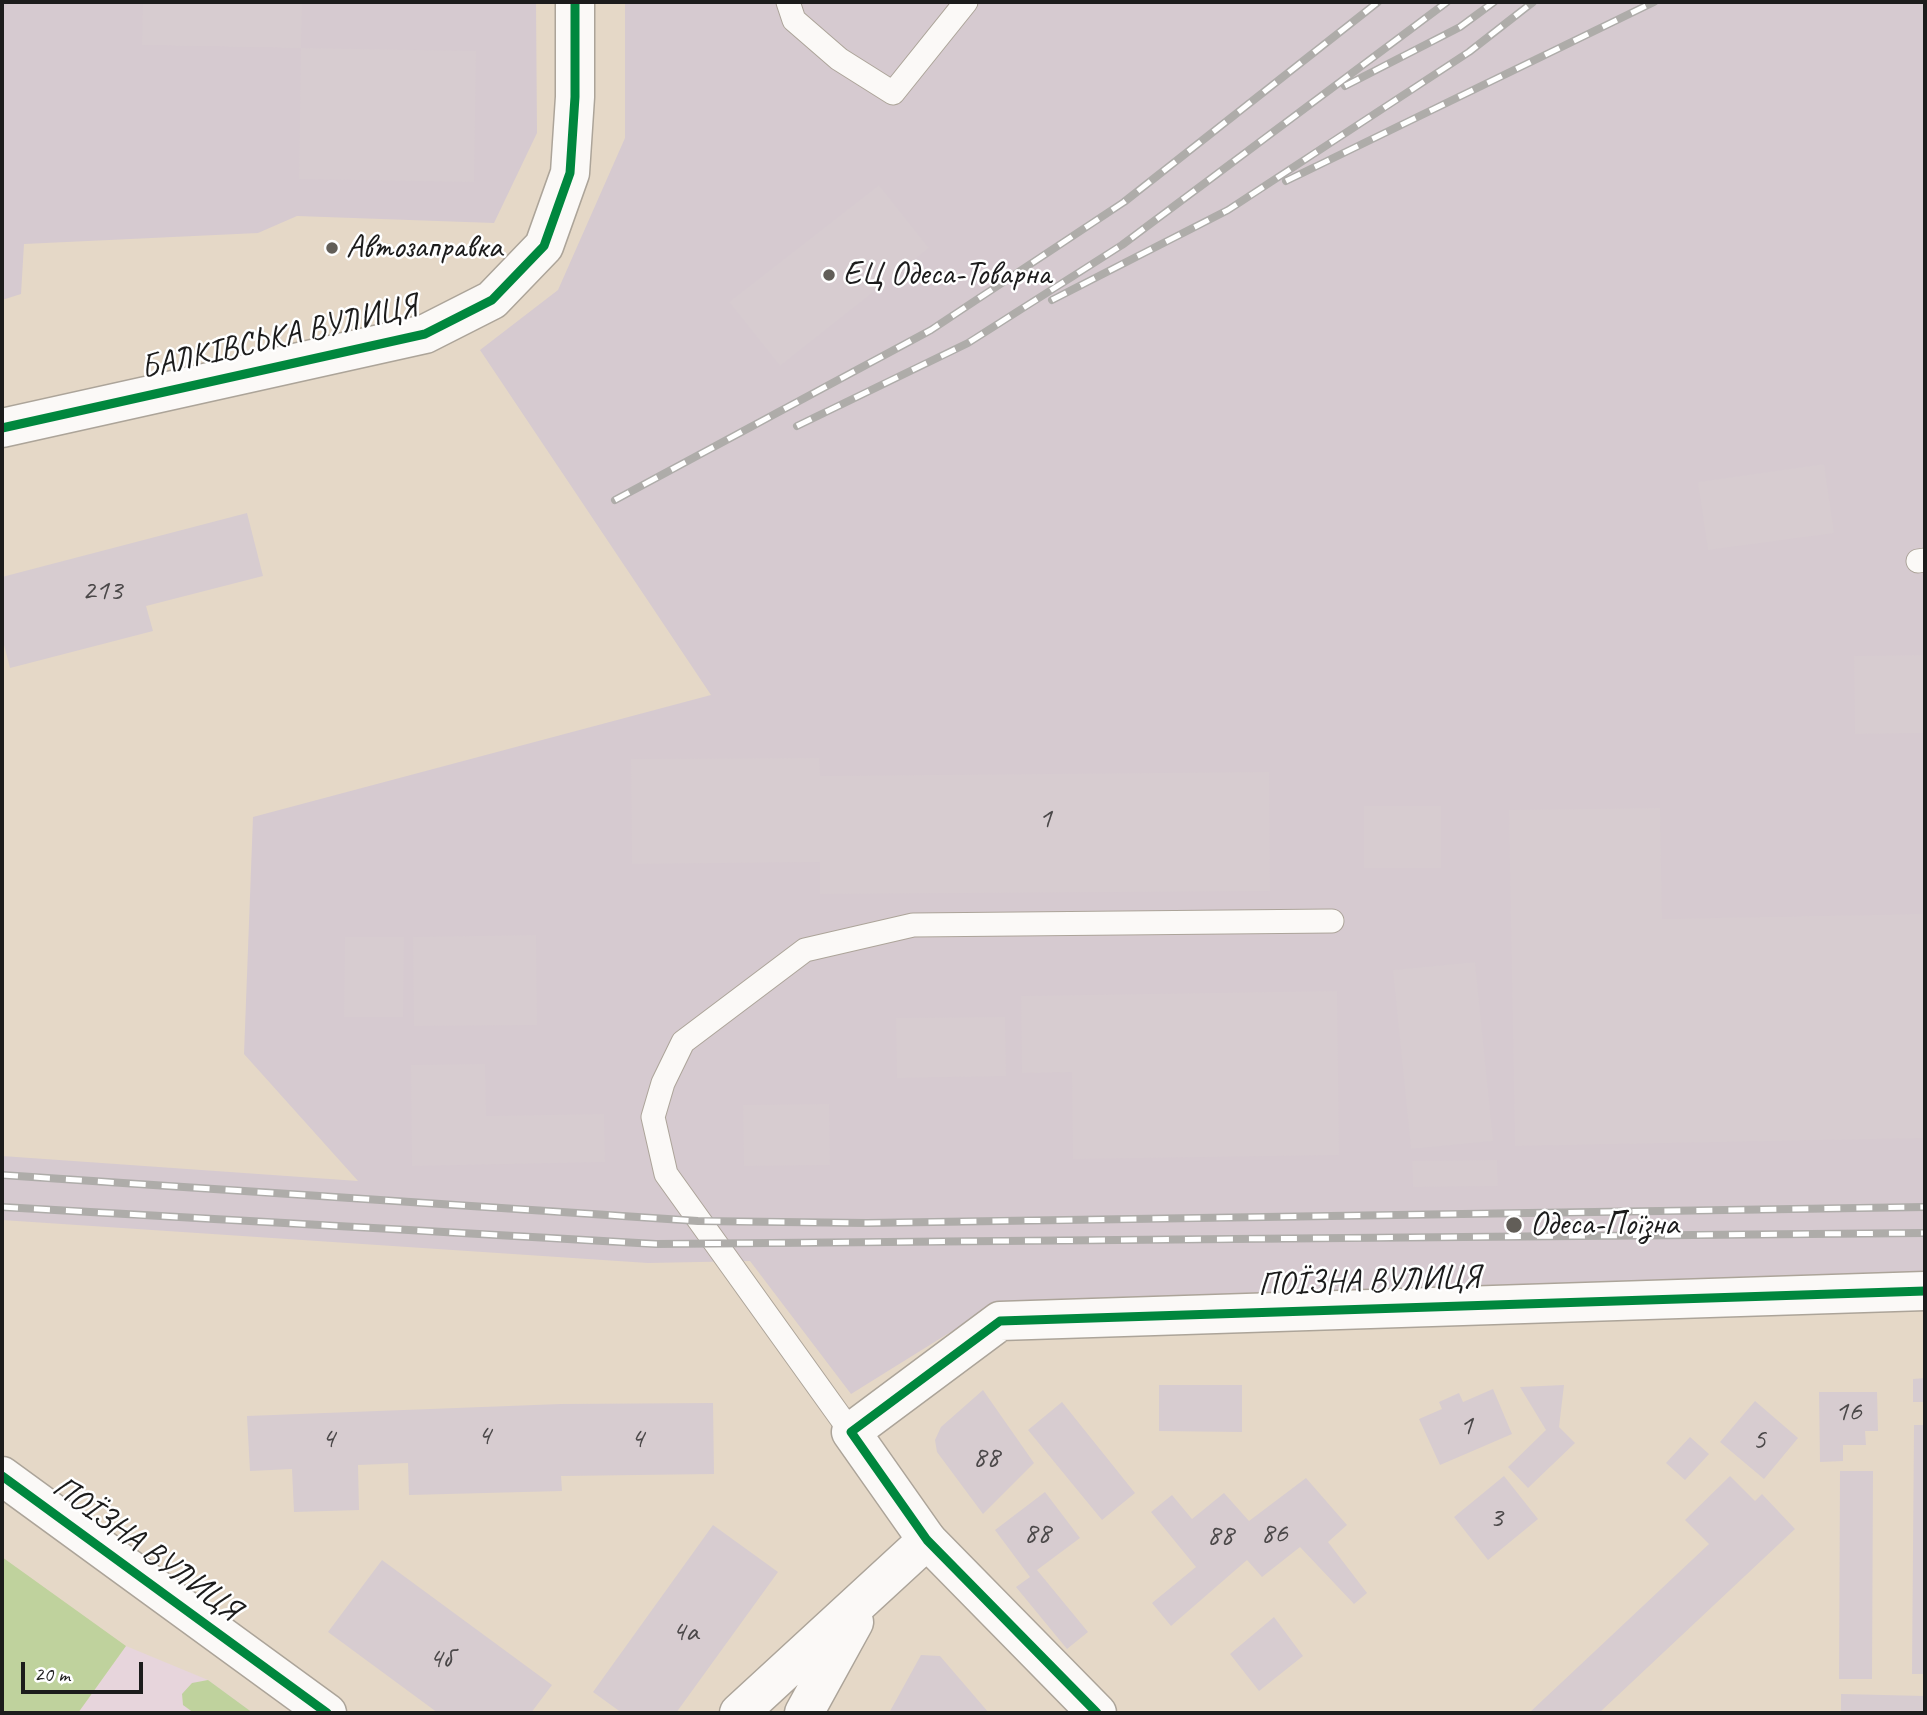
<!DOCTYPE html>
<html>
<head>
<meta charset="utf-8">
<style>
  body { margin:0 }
  #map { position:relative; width:1927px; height:1715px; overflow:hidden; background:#e5d8c7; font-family:Caveat,sans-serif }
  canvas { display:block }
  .frame { position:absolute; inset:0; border:4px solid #1c1c1c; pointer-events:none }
  .scale { position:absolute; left:21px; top:1662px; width:122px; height:32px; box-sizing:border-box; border:4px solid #1c1c1c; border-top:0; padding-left:9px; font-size:21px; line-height:24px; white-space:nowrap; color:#1c1c1c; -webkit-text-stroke:5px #fff; paint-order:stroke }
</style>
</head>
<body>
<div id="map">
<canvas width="1927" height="1715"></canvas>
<div class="frame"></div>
<div class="scale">20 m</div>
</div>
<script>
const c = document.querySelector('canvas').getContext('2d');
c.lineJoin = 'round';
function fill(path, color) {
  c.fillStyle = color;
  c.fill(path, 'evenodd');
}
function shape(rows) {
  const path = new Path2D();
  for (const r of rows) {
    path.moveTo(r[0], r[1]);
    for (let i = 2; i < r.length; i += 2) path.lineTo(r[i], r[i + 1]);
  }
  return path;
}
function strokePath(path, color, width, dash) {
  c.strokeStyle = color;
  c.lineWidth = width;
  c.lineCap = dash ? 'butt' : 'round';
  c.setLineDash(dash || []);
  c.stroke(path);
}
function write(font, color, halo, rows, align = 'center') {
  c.font = font + ' Caveat,sans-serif';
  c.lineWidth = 5;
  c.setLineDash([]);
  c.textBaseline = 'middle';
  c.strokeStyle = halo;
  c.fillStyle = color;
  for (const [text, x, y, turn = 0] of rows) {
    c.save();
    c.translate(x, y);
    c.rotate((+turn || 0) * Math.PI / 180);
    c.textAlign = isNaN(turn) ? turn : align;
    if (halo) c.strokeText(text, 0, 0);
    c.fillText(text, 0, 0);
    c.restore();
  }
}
fill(shape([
  [126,1646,208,1680,253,1713,78,1713]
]), '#e7d5dc');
fill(shape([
  [2,2,536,2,537,133,494,223,297,216,258,233,24,244,21,294,2,300],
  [625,2,1925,2,1925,1278,994,1305,851,1394,750,1261,648,1263,2,1220,2,1156,358,1181,244,1054,253,817,711,695,480,350,558,290,625,138]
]), '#d6cad0');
fill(shape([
  [2,1557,126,1646,78,1713,2,1713],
  [208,1680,253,1713,194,1713,183,1705,182,1694,192,1683]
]), '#bfd29d');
fill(shape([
  [143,2,302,2,301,48,476,51,474,182,299,179,301,48,142,45],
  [879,185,929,248,780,366,729,302],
  [1824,464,1834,533,1708,550,1698,482],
  [247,513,263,576,146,606,153,631,10,668,2,637,2,577],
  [1925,655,1925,733,1855,734,1854,656],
  [819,758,820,776,1269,772,1270,891,820,894,820,862,632,864,631,759],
  [1364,806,1441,806,1441,868,1364,868],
  [1660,808,1662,919,1925,914,1925,1138,1515,1146,1509,810],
  [536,935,537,1025,414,1026,413,937],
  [345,937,404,937,403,1017,344,1017],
  [1475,962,1493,1141,1411,1149,1393,970],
  [1337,991,1339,1155,1073,1159,1072,1072,1022,1073,1021,996],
  [1005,1017,1006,1076,897,1078,896,1018],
  [485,1064,486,1116,604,1114,605,1162,412,1166,411,1065],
  [829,1104,830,1165,744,1166,743,1105],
  [1497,1160,1498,1186,1413,1187,1412,1161],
  [1925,1378,1925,1402,1913,1402,1913,1379],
  [1159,1385,1242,1385,1242,1432,1159,1431],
  [1564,1385,1559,1427,1575,1443,1528,1488,1508,1467,1546,1430,1520,1387],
  [1493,1389,1512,1434,1440,1465,1419,1419,1442,1409,1439,1402,1459,1393,1463,1402],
  [983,1390,1034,1463,983,1514,937,1452,935,1440,941,1427],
  [1819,1392,1877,1392,1878,1431,1865,1431,1866,1445,1843,1445,1843,1461,1820,1462],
  [1755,1401,1798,1438,1764,1479,1720,1442],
  [1062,1402,1135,1493,1102,1520,1028,1430],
  [713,1403,714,1474,561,1476,562,1491,409,1495,408,1463,358,1465,359,1510,294,1512,292,1469,250,1471,247,1416,561,1404],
  [1914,1425,1925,1425,1925,1674,1912,1674],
  [1690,1437,1709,1454,1685,1480,1666,1463],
  [1840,1471,1873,1471,1872,1679,1839,1679],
  [1504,1476,1538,1519,1488,1560,1454,1517],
  [1730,1476,1755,1501,1762,1494,1795,1529,1599,1713,1529,1713,1709,1544,1685,1520],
  [1306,1478,1347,1525,1328,1542,1367,1593,1354,1604,1300,1547,1262,1577,1247,1560,1171,1626,1152,1603,1196,1567,1151,1512,1172,1495,1192,1519,1224,1493,1249,1521],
  [1045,1492,1080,1538,1037,1570,1088,1632,1067,1649,1016,1587,1030,1577,995,1530],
  [713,1525,778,1572,676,1713,622,1713,593,1692],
  [382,1560,552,1685,531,1713,438,1713,328,1632],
  [1274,1617,1303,1656,1259,1691,1230,1654],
  [921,1655,940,1656,989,1713,889,1713],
  [1841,1694,1925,1696,1925,1713,1841,1713]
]), '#d7ccd0');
const service = shape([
  [788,2,794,20,839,59,893,93,966,2],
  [1918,561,1925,560],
  [851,1432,666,1174,653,1117,663,1083,683,1042,805,950,913,925,1332,921]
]);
const minor = shape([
  [927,1540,851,1432,1000,1321,1925,1291]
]);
const tertiary = shape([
  [2,428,425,334,492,300,544,246,570,173,575,97,575,2],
  [2,1476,327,1713],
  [739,1713,927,1540,1097,1713],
  [804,1713,854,1622]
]);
strokePath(service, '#aca499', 25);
strokePath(minor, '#aca499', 41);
strokePath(tertiary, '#aca499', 41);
strokePath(service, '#fbf9f7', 23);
strokePath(minor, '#fbf9f7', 38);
strokePath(tertiary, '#fbf9f7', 38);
const rail = shape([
  [1345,86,1460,27,1494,2],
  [1286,181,1654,2],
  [1052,300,1228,210,1469,52,1533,2],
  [797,426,968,343,1122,245,1447,2],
  [615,500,931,330,1124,202,1378,2],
  [2,1175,698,1221,867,1223,1925,1207],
  [2,1207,656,1244,1925,1233]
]);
strokePath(rail, '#aeaca9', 8);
strokePath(rail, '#fff', 5, [16]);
strokePath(shape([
  [2,428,425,334,492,300,544,246,570,173,575,97,575,2],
  [2,1476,327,1713],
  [1097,1713,927,1540,851,1432,1000,1321,1925,1291]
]), '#00873e', 9);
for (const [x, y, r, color] of [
  [332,248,7,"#625e58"],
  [829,275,7,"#625e58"],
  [1514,1225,9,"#625e58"]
]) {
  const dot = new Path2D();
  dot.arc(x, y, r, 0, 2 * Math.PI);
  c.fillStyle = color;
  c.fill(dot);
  strokePath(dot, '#fff', 2.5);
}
write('30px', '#4b4849', null, [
  ["213",102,591],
  ["1",1045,819],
  ["16",1848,1412],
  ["1",1466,1426],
  ["4",484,1436],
  ["4",328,1439],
  ["4",637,1439],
  ["5",1759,1440],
  ["88",986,1458],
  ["3",1496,1518],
  ["88",1037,1534],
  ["86",1274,1534],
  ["88",1220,1536],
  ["4а",685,1632],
  ["4б",440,1659]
]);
write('33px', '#1c1c1c', '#fff', [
  ["Автозаправка",346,248],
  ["ЕЦ Одеса-Товарна",843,275],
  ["Одеса-Поїзна",1530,1225]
], 'left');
write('33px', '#1c1c1c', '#fff', [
  ["БАЛКІВСЬКА ВУЛИЦЯ",279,338,-13],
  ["ПОЇЗНА ВУЛИЦЯ",1369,1282,-2],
  ["ПОЇЗНА ВУЛИЦЯ",146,1549,36]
]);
</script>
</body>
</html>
